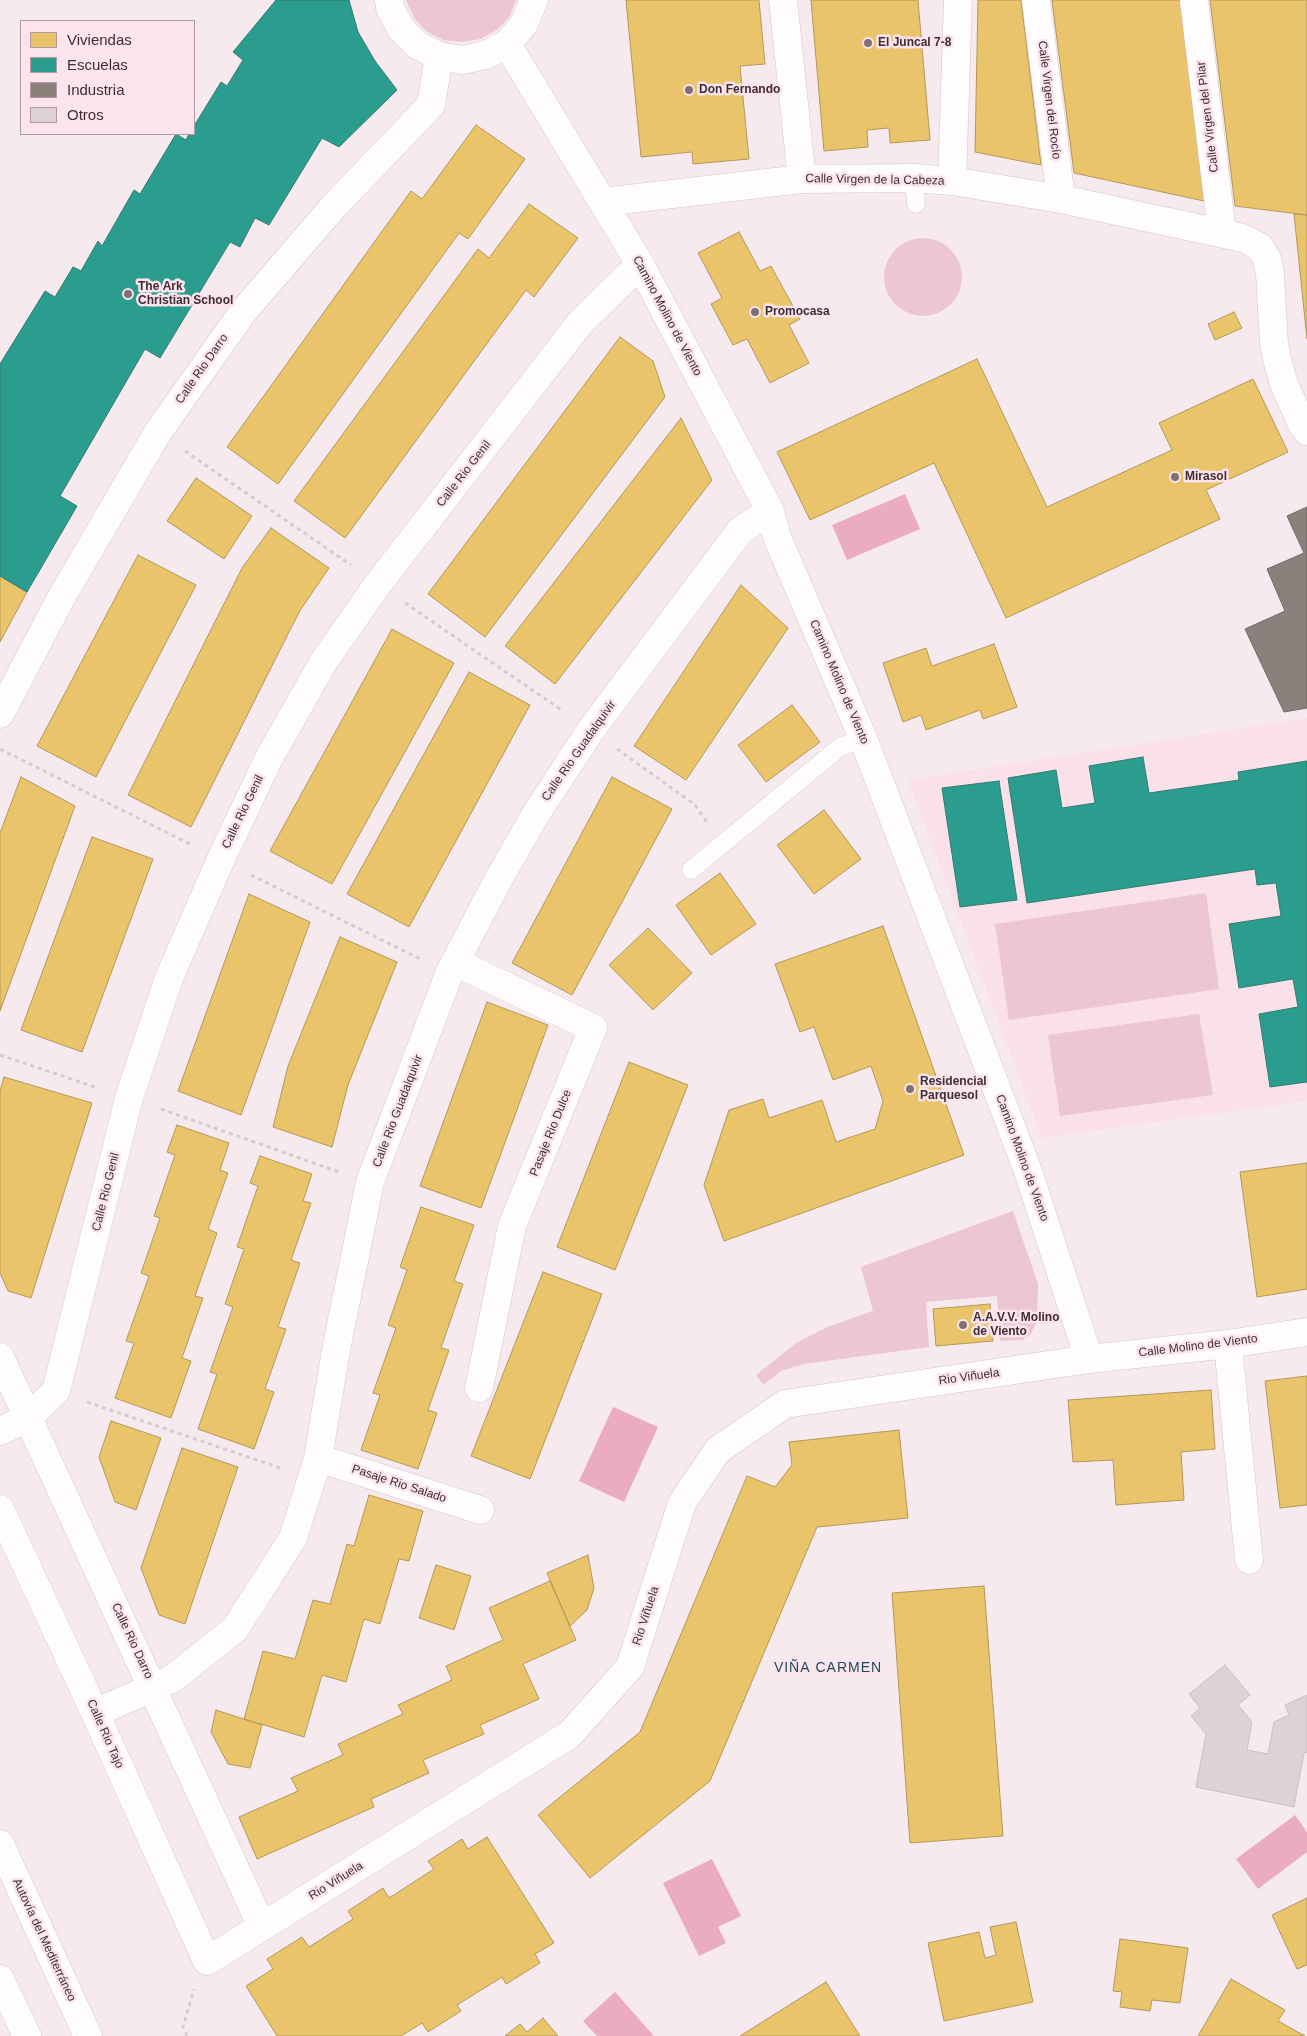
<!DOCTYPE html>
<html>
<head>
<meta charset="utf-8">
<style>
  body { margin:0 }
  #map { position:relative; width:1307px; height:2036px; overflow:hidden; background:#f6eaee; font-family:Helvetica,sans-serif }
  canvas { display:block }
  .legend { position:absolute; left:20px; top:20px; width:175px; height:115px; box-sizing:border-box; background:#fce4ec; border:1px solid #b09ba2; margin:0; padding:6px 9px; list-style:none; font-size:15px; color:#3d2e33 }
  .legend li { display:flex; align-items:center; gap:10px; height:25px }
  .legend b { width:25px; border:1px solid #b09ba2 }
</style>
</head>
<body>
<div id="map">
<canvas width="1307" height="2036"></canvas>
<ul class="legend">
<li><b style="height:14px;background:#e9c46a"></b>Viviendas</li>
<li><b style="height:14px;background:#2a9d8f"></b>Escuelas</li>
<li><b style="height:14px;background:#8a817c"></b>Industria</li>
<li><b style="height:14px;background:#dfd2d6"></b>Otros</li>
</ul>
</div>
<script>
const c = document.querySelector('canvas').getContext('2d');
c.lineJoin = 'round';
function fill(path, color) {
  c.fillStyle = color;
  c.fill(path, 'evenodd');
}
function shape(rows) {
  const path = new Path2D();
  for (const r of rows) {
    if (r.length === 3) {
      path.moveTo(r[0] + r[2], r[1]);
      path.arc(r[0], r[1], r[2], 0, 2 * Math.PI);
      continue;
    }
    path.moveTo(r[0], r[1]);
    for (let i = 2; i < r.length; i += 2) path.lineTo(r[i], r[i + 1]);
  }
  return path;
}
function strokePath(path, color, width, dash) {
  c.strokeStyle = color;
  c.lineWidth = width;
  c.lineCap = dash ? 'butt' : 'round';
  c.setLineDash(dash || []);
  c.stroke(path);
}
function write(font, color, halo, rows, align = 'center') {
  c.font = font + ' Helvetica,sans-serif';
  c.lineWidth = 5;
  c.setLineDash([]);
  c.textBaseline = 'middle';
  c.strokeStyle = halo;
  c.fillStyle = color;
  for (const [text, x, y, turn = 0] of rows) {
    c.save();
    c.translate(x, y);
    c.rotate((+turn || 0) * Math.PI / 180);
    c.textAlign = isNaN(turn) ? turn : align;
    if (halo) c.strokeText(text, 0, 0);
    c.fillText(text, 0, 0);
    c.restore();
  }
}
fill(shape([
  [1307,718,1307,1101,1042,1138,908,780]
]), '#fae0e8');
fill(shape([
  [406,0,516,0,510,16,497,30,480,39,461,42,443,40,426,31,414,18],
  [923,277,39],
  [1206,893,1219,989,1009,1020,995,924],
  [1199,1014,1213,1095,1060,1116,1048,1035],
  [1013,1211,1038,1284,1037,1322,1030,1335,1023,1340,1000,1341,997,1296,926,1302,929,1347,804,1364,781,1371,763,1385,756,1375,796,1343,827,1327,873,1311,861,1267]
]), '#edc6d4');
fill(shape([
  [905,494,920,529,847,560,832,525],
  [613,1407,658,1427,624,1502,579,1481],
  [1295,1815,1307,1832,1307,1852,1258,1889,1236,1859],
  [712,1859,741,1916,718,1927,726,1943,699,1956,663,1883],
  [615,1992,654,2036,597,2036,583,2021]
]), '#ebacc3');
const homes = shape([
  [626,0,759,0,765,64,740,66,749,159,693,164,692,152,641,157,626,0],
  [811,0,918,0,930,140,890,143,889,128,867,130,868,147,824,151,811,0],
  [978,0,1021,0,1041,165,975,152,978,0],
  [1052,0,1180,0,1204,201,1074,173,1052,0],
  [1210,0,1307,0,1307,215,1235,206,1210,0],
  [476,125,525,159,468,239,459,233,278,484,227,447,411,191,422,199,476,125],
  [529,204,578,238,534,297,526,290,345,538,294,501,478,249,489,258,529,204],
  [1294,214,1307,215,1307,339,1294,214],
  [739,232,760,271,771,266,800,319,789,325,809,363,770,383,747,339,733,345,711,304,722,298,698,253,739,232],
  [1234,312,1242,328,1215,340,1208,324,1234,312],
  [620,337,653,361,665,397,485,637,428,594,620,337],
  [977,359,1047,507,1172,450,1159,423,1253,379,1288,452,1206,490,1220,519,1006,618,934,463,810,520,777,452,977,359],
  [681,418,712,480,555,684,505,646,681,418],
  [196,478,252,516,224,559,167,521,196,478],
  [271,528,329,568,301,609,292,626,191,827,128,795,242,568,271,528],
  [138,555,196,585,96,777,37,746,138,555],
  [0,576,27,592,0,642,0,576],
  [741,585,788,628,686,780,634,746,741,585],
  [392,629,454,663,332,884,270,851,392,629],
  [994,644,1017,707,983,719,980,710,926,730,921,715,903,722,883,663,926,648,932,666,994,644],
  [469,672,530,705,409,927,347,894,469,672],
  [792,705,820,742,766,782,738,745,792,705],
  [21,777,75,806,0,1011,0,833,21,777],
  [612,777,672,809,572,995,512,963,612,777],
  [824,810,861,859,814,894,777,845,824,810],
  [92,837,153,859,82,1052,21,1030,92,837],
  [720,873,756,924,711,955,676,905,720,873],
  [249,894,310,922,241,1115,178,1091,249,894],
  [883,926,964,1155,724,1241,704,1185,729,1110,763,1099,769,1118,822,1100,836,1142,875,1129,883,1101,871,1066,833,1080,814,1027,800,1032,775,964,883,926],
  [648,928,692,973,653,1010,609,965,648,928],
  [340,937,397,962,348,1085,332,1147,273,1127,288,1066,340,937],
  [487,1002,548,1025,481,1208,420,1186,487,1002],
  [629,1062,688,1085,615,1270,557,1247,629,1062],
  [4,1077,92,1103,31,1298,8,1291,0,1273,0,1091,4,1077],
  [177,1125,229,1143,220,1170,228,1173,208,1229,217,1233,195,1296,203,1298,182,1358,191,1361,171,1418,115,1398,134,1343,126,1341,149,1276,141,1273,160,1218,154,1216,175,1155,167,1152,177,1125],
  [260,1156,312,1174,303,1201,311,1203,291,1260,300,1263,278,1327,286,1329,265,1389,274,1392,254,1449,198,1429,217,1374,210,1372,233,1307,225,1304,244,1249,237,1247,258,1186,250,1183,260,1156],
  [1307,1163,1307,1289,1257,1297,1240,1172,1307,1163],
  [421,1207,474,1225,454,1281,463,1284,441,1348,449,1350,428,1410,437,1413,418,1469,361,1450,380,1395,373,1393,396,1328,388,1325,407,1270,400,1267,421,1207],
  [543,1272,602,1294,530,1479,471,1456,543,1272],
  [990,1304,993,1341,936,1346,933,1309,990,1304],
  [1307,1376,1307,1505,1280,1508,1265,1381,1307,1376],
  [1211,1390,1215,1449,1181,1452,1184,1500,1116,1505,1113,1460,1073,1462,1068,1400,1211,1390],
  [111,1421,161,1438,136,1510,115,1502,99,1457,111,1421],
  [899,1430,908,1518,817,1527,710,1781,590,1878,538,1815,640,1732,747,1476,775,1487,792,1465,789,1442,899,1430],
  [182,1448,238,1467,185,1624,159,1615,141,1568,182,1448],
  [369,1495,423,1511,409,1561,399,1559,380,1624,364,1619,346,1682,322,1675,304,1737,244,1719,263,1651,295,1659,313,1600,330,1604,347,1544,354,1546,369,1495],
  [588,1555,594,1588,587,1610,570,1626,547,1573,588,1555],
  [436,1565,471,1576,454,1630,419,1618,436,1565],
  [550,1581,576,1640,523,1664,539,1699,480,1725,484,1734,423,1760,429,1773,371,1799,374,1807,257,1859,239,1817,298,1791,291,1778,343,1755,338,1744,403,1714,398,1705,452,1680,446,1666,503,1640,489,1608,550,1581],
  [984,1586,1003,1836,910,1843,892,1593,984,1586],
  [216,1710,262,1725,250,1768,228,1764,211,1732,216,1710],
  [487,1837,554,1943,535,1954,540,1963,506,1984,502,1977,457,2005,461,2011,428,2032,422,2023,401,2036,277,2036,246,1986,273,1969,267,1959,302,1937,309,1947,353,1919,348,1911,383,1888,389,1898,434,1869,428,1861,462,1839,468,1849,487,1837],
  [1307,1898,1307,1965,1297,1969,1272,1915,1307,1898],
  [1016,1922,1033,2002,944,2021,928,1943,979,1932,985,1958,996,1955,990,1927,1016,1922],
  [1120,1939,1188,1948,1180,2003,1152,2000,1150,2011,1120,2007,1122,1992,1113,1991,1120,1939],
  [1231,1979,1285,2010,1278,2021,1305,2036,1198,2036,1231,1979],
  [826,1982,860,2036,740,2036,826,1982],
  [543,2018,558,2036,505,2036,520,2024,527,2032,543,2018]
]);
fill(homes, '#e9c46a');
strokePath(homes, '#b5975a', 1);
const schools = shape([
  [276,0,349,0,358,32,375,61,397,90,339,147,322,138,269,225,255,218,240,247,230,242,160,358,145,349,60,496,77,506,27,592,0,576,0,364,45,291,55,297,73,267,81,271,98,241,102,246,134,190,140,194,176,134,186,140,189,134,194,134,194,126,221,82,227,86,243,60,233,52,276,0],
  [1143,757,1149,793,1239,780,1238,772,1307,761,1307,1082,1270,1087,1259,1014,1298,1007,1293,979,1239,988,1229,924,1281,916,1276,883,1257,885,1255,869,1027,903,1008,778,1056,770,1062,808,1095,803,1089,766,1143,757],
  [999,781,1017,900,960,907,942,788,999,781]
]);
fill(schools, '#2a9d8f');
strokePath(schools, '#307c73', 1);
const industry = shape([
  [1307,507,1307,708,1284,712,1245,629,1285,611,1267,569,1304,553,1287,516,1307,507]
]);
fill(industry, '#8a817c');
strokePath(industry, '#736866', 1);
const building = shape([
  [1225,1665,1250,1695,1238,1705,1252,1722,1247,1750,1268,1754,1274,1722,1289,1715,1285,1705,1307,1695,1307,1752,1304,1753,1294,1807,1196,1787,1206,1734,1191,1716,1200,1708,1189,1694,1225,1665]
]);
fill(building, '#dfd2d6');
strokePath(building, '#ccbfc3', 1);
const lane = shape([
  [914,178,916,204],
  [691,870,840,747,863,738]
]);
const street = shape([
  [389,0,390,8,401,29,417,45,439,56,462,60,486,55,507,44,524,24,534,0],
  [783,0,802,179],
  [1036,0,1061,199],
  [1194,0,1222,233],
  [507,44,640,264,770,511,777,537,863,738,1028,1171,1089,1359],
  [952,181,958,0],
  [603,202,802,179,914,178,952,181,1061,199,1243,238,1260,247,1267,259,1270,274,1274,344,1278,363,1284,384,1302,424,1307,431],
  [0,714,61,598,158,432,243,312,334,206,431,105,439,56],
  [455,962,593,1028,512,1226,479,1388],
  [1228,1344,1249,1560],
  [0,1357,262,1927],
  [0,1431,28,1418,56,1391,129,1098,169,978,221,859,269,758,324,661,378,584,580,323,640,264],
  [318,1458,480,1510],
  [0,1509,95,1713,207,1961,569,1735,630,1667,682,1503,718,1450,785,1404,1089,1359,1228,1344,1307,1332],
  [95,1713,172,1679,235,1629,293,1538,318,1458,337,1345,370,1182,449,974,497,882,537,812,591,730,740,531,770,511]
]);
const highway = shape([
  [0,1844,88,2036],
  [0,1979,27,2036]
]);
strokePath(lane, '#d2c6ca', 19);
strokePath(street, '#d2c6ca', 29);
strokePath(highway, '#d2c6ca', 29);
strokePath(shape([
  [185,451,351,565],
  [405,603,563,711],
  [0,749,192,845],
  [617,749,694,804,707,822],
  [251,875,420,959],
  [0,1055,98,1088],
  [161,1109,339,1172],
  [87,1402,280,1468],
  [187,2036,183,2027,194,1989]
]), '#d2cdce', 3, [4, 4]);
strokePath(lane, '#fefcfc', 18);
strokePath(street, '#fefcfc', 28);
strokePath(highway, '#fefcfc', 28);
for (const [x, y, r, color] of [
  [868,43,5,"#7e7074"],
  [689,90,5,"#7e7074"],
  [128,294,5,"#7e7074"],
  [755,312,5,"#7e7074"],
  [1175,477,5,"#7e7074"],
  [910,1089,5,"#7e7074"],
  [963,1325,5,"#7e7074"]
]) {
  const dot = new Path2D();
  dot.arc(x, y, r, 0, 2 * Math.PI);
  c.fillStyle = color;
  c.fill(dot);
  strokePath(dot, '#fce4ec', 2);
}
write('bold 12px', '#3d2e33', '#fce4ec', [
  ["El Juncal 7-8",878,43],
  ["Don Fernando",699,90],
  ["The Ark",138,287],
  ["Christian School",138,301],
  ["Promocasa",765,312],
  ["Mirasol",1185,477],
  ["Residencial",920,1082],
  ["Parquesol",920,1096],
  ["A.A.V.V. Molino",973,1318],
  ["de Viento",973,1332]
], 'left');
write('12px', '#3d2e33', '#fce4ec', [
  ["Calle Virgen del Rocío",1049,100,83],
  ["Calle Virgen del Pilar",1208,117,-97],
  ["Calle Virgen de la Cabeza",875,180,1],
  ["Camino Molino de Viento",667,316,62],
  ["Calle Rio Darro",202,369,-55],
  ["Calle Rio Genil",464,474,-52],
  ["Camino Molino de Viento",839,682,67],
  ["Calle Rio Guadalquivir",579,751,-55],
  ["Calle Rio Genil",243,812,-64],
  ["Calle Rio Guadalquivir",398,1111,-69],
  ["Pasaje Rio Dulce",551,1133,-68],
  ["Camino Molino de Viento",1022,1158,70],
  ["Calle Rio Genil",106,1192,-76],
  ["Calle Molino de Viento",1198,1346,-7],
  ["Rio Viñuela",969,1377,-8],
  ["Pasaje Rio Salado",399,1484,18],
  ["Rio Viñuela",646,1616,-72],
  ["Calle Rio Darro",132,1641,65],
  ["Calle Rio Tajo",105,1734,66],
  ["Rio Viñuela",336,1881,-32],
  ["Autovía del Mediterráneo",44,1940,65]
]);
c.letterSpacing = '1px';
write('14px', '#1c4b5e', '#fce4ec', [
  ["VIÑA CARMEN",828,1668]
]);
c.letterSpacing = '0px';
</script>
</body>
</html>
